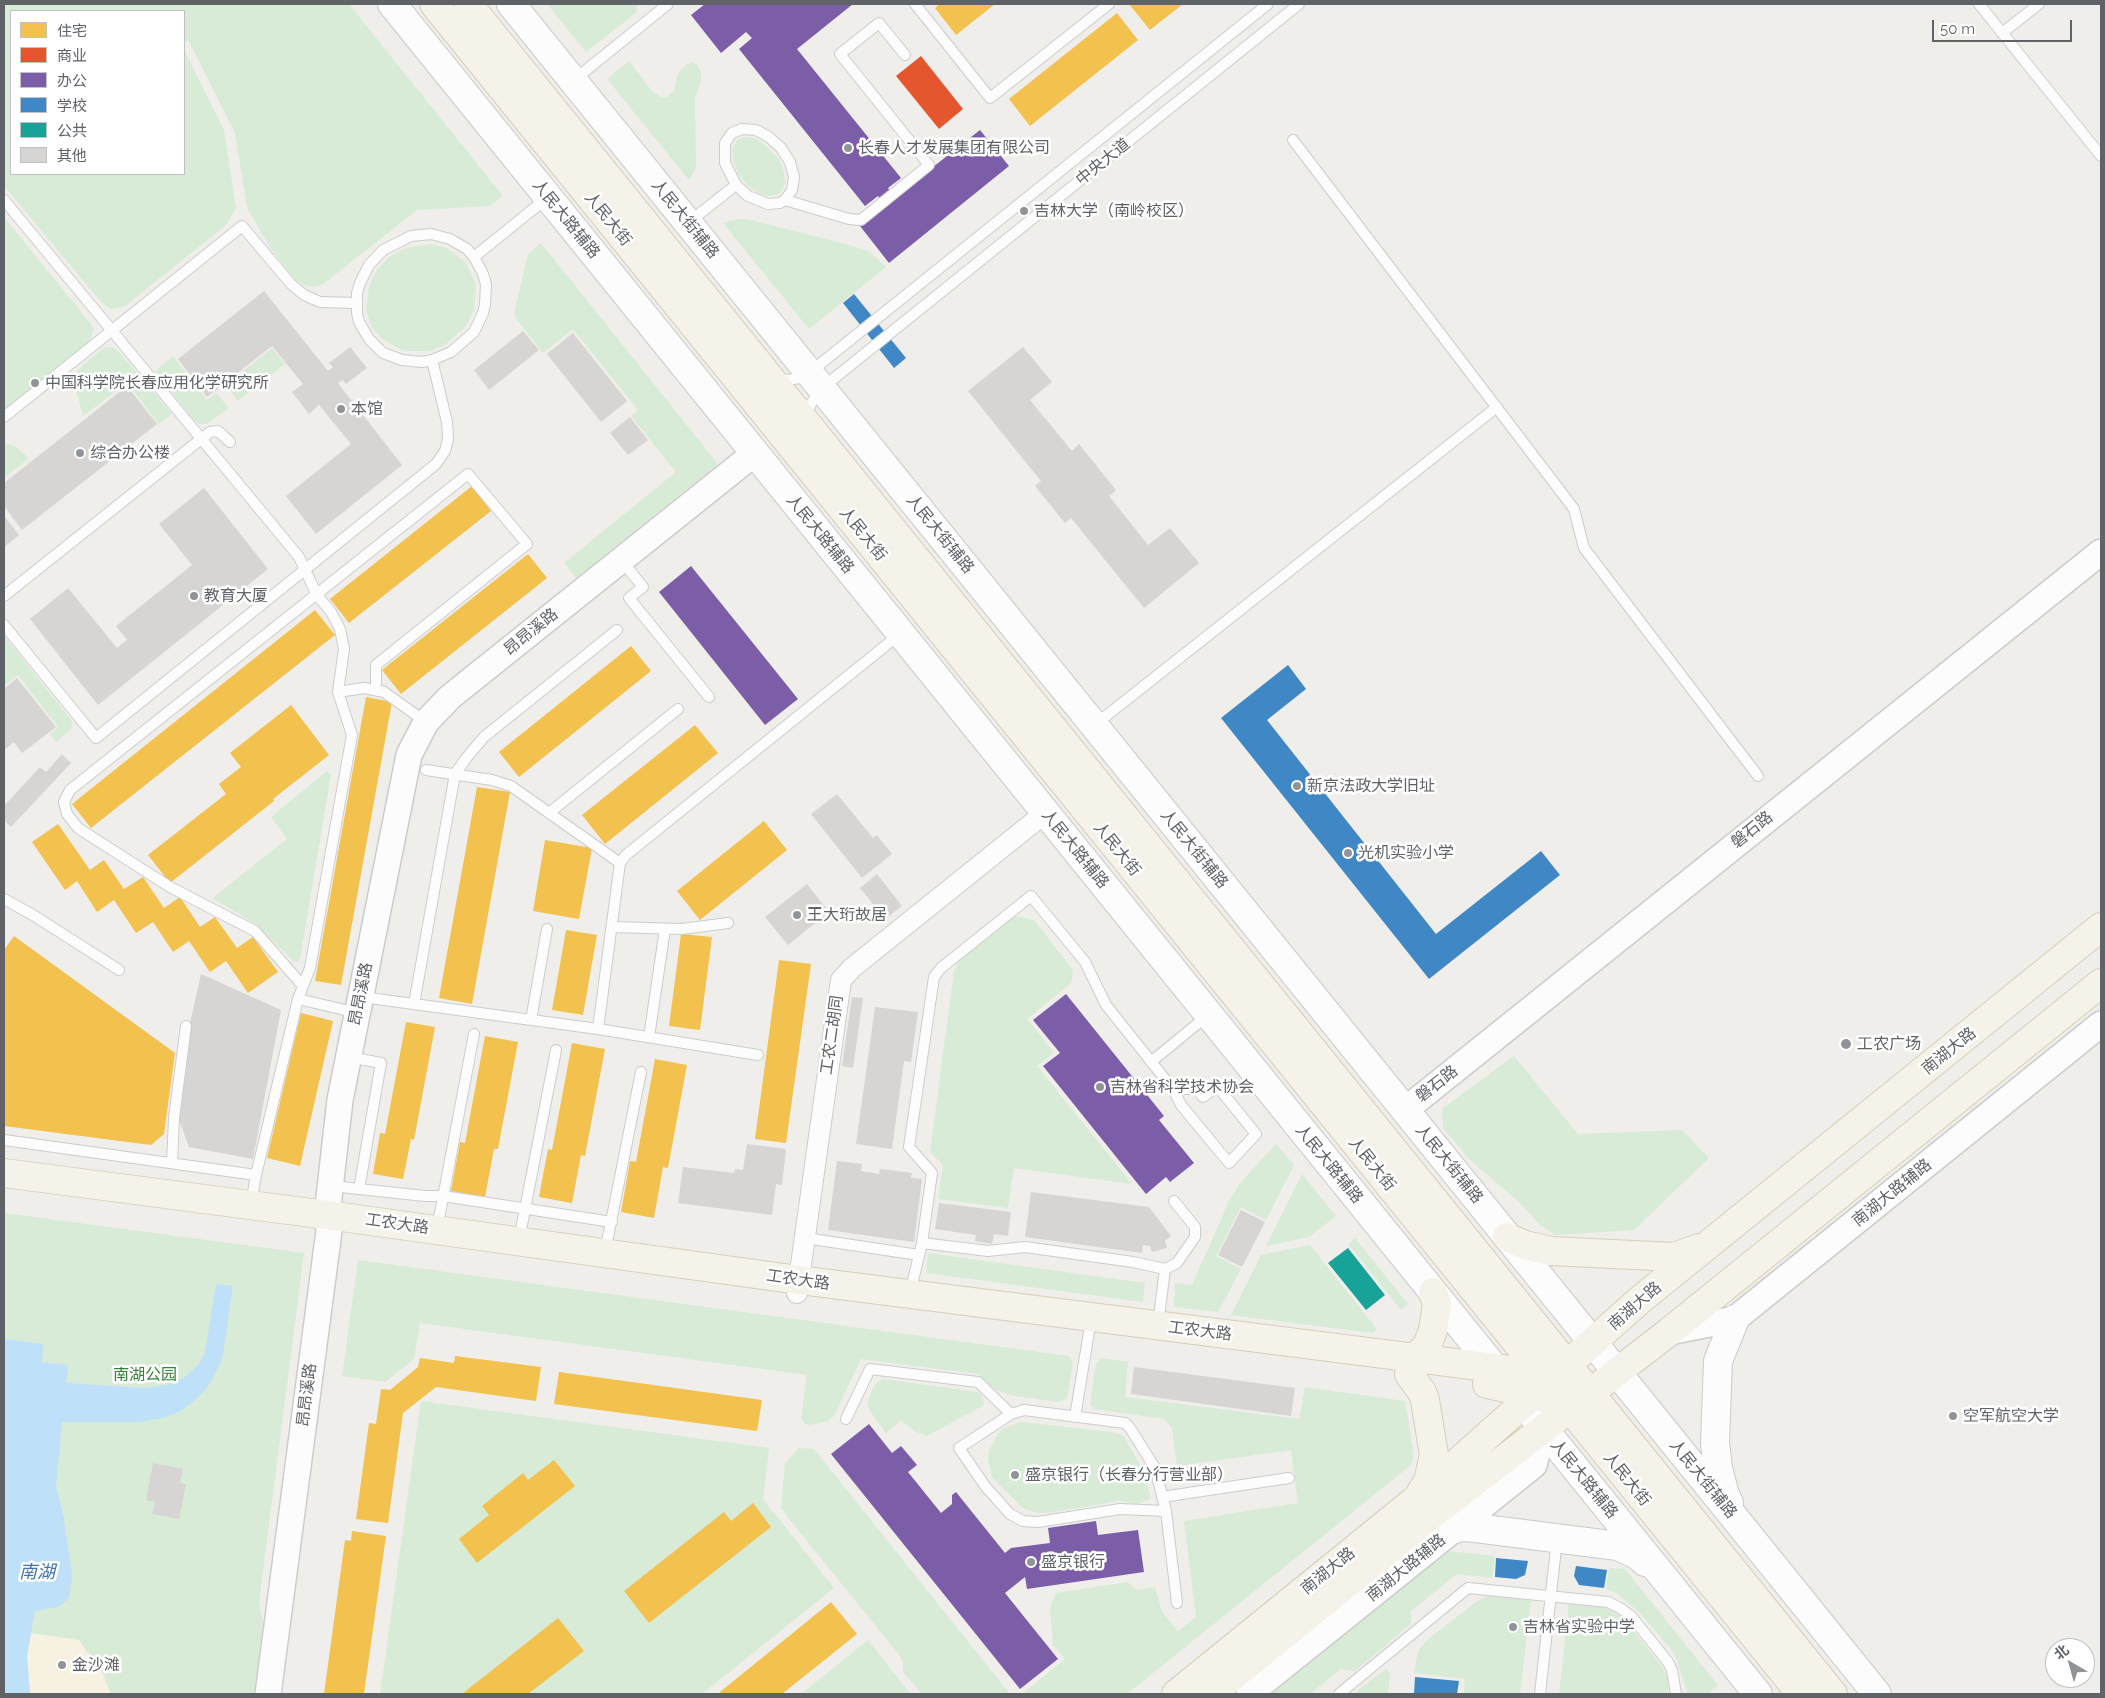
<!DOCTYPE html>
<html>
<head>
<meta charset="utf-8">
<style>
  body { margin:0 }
  #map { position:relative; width:2105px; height:1698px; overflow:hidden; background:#efeeea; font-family:Raleway,"Noto Sans SC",sans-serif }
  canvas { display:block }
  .frame { position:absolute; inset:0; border:5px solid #5f6368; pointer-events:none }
  .legend { position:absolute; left:10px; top:10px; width:175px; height:165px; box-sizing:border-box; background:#fff; border:1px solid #bfc1c3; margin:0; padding:6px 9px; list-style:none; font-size:15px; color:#5f6368 }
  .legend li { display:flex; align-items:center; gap:10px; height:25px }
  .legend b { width:25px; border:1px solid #bfc1c3 }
  .north { position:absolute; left:2045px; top:1638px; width:50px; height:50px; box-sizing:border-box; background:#fff; border:1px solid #bfc1c3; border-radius:50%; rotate:322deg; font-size:14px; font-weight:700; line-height:20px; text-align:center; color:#5f6368 }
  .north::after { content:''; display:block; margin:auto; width:18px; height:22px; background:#919496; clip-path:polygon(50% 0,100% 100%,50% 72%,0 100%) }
  .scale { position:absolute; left:1932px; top:20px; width:140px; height:22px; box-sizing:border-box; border:2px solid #5f6368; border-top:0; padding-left:6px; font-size:15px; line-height:18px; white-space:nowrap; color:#5f6368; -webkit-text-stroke:4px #fff; paint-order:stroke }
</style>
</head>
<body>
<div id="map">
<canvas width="2105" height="1698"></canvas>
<div class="frame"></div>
<ul class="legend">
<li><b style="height:14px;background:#f2c14e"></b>住宅</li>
<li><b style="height:14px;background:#e4572e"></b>商业</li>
<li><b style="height:14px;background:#7b5ea7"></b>办公</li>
<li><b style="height:14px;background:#3f88c5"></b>学校</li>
<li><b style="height:14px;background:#17a398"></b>公共</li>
<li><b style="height:14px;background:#d6d5d3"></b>其他</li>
</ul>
<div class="north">北</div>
<div class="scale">50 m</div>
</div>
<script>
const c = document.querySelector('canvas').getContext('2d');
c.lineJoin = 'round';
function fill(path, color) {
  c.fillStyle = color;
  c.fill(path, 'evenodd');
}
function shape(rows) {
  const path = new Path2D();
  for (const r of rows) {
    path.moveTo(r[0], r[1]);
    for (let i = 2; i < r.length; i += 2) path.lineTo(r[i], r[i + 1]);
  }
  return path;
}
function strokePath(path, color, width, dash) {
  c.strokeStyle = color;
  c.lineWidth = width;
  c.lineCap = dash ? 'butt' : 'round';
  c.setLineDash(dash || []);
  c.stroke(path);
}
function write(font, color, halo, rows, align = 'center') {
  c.font = font + ' Raleway,"Noto Sans SC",sans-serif';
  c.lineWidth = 5;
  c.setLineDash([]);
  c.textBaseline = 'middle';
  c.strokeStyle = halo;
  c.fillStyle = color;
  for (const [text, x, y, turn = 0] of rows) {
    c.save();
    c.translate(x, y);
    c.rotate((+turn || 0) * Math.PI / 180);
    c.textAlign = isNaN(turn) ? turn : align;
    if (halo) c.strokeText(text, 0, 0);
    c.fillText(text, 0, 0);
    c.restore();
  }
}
fill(shape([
  [4,4,349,4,503,196,490,206,417,210,322,285,314,287,304,285,295,279,271,249,247,208,235,133,188,40,184,43,184,11,11,11,11,174,184,174,184,50,224,130,236,208,226,225,125,306,112,309,102,303,4,186],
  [547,4,636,4,637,8,636,13,586,52],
  [629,61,652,91,661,97,666,98,674,90,678,73,685,66,692,62,696,64,701,72,701,81,695,99,696,168,689,180,607,79],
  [744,137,753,138,764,144,779,159,784,172,785,183,782,191,777,195,769,196,758,193,747,185,738,174,733,161,732,150,737,140],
  [4,217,94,328,90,341,4,410],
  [737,219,747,219,846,244,870,252,886,267,809,329,723,223],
  [541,243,718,464,576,578,564,563,676,472,631,416,638,410,573,329,543,353,518,321,514,313,528,254],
  [430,244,447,248,466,263,476,285,474,310,466,326,446,344,430,351,404,351,382,339,372,327,366,311,369,286,377,270,389,257,405,248],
  [105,347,112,347,119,352,172,414,159,424,127,383,83,416,77,393,76,373,81,367],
  [272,348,285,364,238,401,226,385],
  [173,356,207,400,216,393,229,408,207,424,199,424,195,421,155,371],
  [4,443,15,446,29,458,4,478],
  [4,636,72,721,71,729,56,742,50,734,58,727,18,675,4,686],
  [327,771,331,775,300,959,297,962,293,961,256,924,214,899,215,896,287,839,271,817],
  [1016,917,1023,917,1035,921,1073,970,1072,980,1070,984,1027,1019,1054,1053,1037,1066,1132,1184,1014,1168,1008,1208,938,1199,943,1165,930,1152,954,971,961,959,1009,920],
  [1514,1056,1578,1134,1682,1130,1709,1158,1634,1230,1556,1235,1541,1226,1519,1202,1470,1160,1443,1128,1442,1109],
  [1276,1144,1294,1165,1266,1220,1241,1207,1216,1256,1241,1269,1218,1312,1174,1307,1175,1283,1192,1285,1229,1201,1240,1183],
  [1302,1174,1336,1216,1309,1237,1266,1246],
  [4,1213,304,1253,259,1602,263,1624,254,1694,4,1694],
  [1355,1238,1408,1304,1401,1310,1348,1244],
  [1310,1245,1377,1329,1372,1333,1231,1315,1261,1255],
  [928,1253,1145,1283,1143,1302,926,1273],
  [358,1260,1069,1356,1073,1363,1068,1394,1066,1399,1059,1402,1015,1396,995,1390,978,1374,861,1359,834,1416,828,1421,810,1425,804,1423,801,1418,807,1375,420,1323,414,1359,385,1382,342,1376],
  [1101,1358,1128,1362,1125,1397,1299,1419,1305,1387,1405,1401,1414,1456,1411,1465,1127,1694,1022,1694,1065,1659,1053,1645,1050,1608,1056,1593,1128,1582,1136,1590,1155,1587,1162,1612,1178,1631,1196,1617,1184,1521,1298,1503,1291,1450,1177,1466,1172,1428,1164,1419,1095,1409,1092,1407,1090,1404,1096,1364],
  [884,1379,977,1392,982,1395,984,1405,927,1436,914,1431,901,1420,886,1433,870,1411,867,1403,874,1386,879,1381],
  [421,1401,769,1448,763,1499,834,1588,702,1694,380,1694],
  [1021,1422,1112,1432,1121,1435,1125,1438,1144,1472,1150,1494,1150,1499,1138,1504,1119,1501,1047,1513,1038,1513,1022,1508,992,1477,988,1459,989,1450,998,1434,1004,1428],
  [799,1448,814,1449,1010,1694,922,1694,903,1672,903,1661,896,1651,781,1509,785,1463],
  [1447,1551,1495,1556,1492,1578,1457,1574,1411,1611,1411,1624,1355,1671,1341,1669,1310,1694,1271,1694],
  [1609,1568,1625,1569,1718,1685,1707,1694,1688,1694,1676,1658,1670,1648,1640,1613,1618,1594,1606,1589],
  [1498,1596,1531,1600,1520,1694,1464,1694,1465,1679,1414,1673,1418,1651,1427,1640,1476,1602,1486,1597],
  [1569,1604,1602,1607,1613,1611,1622,1617,1661,1665,1668,1677,1668,1694,1559,1694],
  [868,1640,909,1692,906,1694,801,1694],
  [1386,1669,1390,1673,1388,1694,1356,1694,1359,1689]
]), '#d8ebd6');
fill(shape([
  [31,1633,79,1640,103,1674,111,1694,30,1694,27,1656]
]), '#f6f1e1');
fill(shape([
  [216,1284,233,1286,225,1342,222,1359,214,1376,207,1388,195,1400,181,1411,163,1418,140,1422,62,1422,56,1486,64,1519,72,1574,69,1598,58,1607,35,1611,27,1656,30,1694,4,1694,4,1339,43,1344,42,1362,68,1365,66,1383,146,1388,172,1384,185,1377,199,1364,205,1353]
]), '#bfe0f9');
fill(shape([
  [940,4,995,4,956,35,935,8],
  [1129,4,1183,4,1150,30],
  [1117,13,1138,40,1030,126,1009,99],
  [472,486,491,511,349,623,330,599],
  [528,554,547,578,401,694,382,670],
  [315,610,335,635,91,828,72,804],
  [631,646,651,671,519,777,499,752],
  [366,697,392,702,341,985,315,981],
  [291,705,329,755,273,799,274,801,170,883,148,855,226,794,219,784,241,767,230,753],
  [695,725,718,753,605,844,582,815],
  [477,787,510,792,472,1004,439,998],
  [764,821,787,850,700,920,677,891],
  [58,824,90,870,104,860,124,889,143,877,164,908,180,897,200,927,215,917,237,948,253,937,278,972,248,993,226,961,210,972,189,941,173,952,153,922,136,933,114,900,97,912,77,881,65,890,32,842],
  [545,840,592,848,579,919,533,911],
  [566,930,597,935,583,1015,552,1010],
  [681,934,712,937,700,1030,669,1026],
  [14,936,175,1053,164,1134,151,1145,4,1126,4,950],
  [779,960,811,964,786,1143,755,1139],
  [301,1013,333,1021,300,1166,267,1158],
  [406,1022,435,1027,414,1140,411,1139,403,1179,373,1174,380,1133,385,1134],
  [485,1036,518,1042,498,1149,494,1149,485,1197,451,1191,460,1142,465,1143],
  [572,1043,605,1049,585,1156,581,1155,572,1203,539,1197,548,1149,552,1150],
  [655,1059,687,1065,668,1168,663,1167,654,1218,621,1212,630,1161,636,1162],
  [455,1356,541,1367,536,1401,436,1387,403,1413,388,1523,356,1519,369,1423,376,1424,381,1389,390,1390,418,1367,420,1358,454,1363],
  [559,1372,762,1400,757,1431,554,1404],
  [554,1460,575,1486,477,1563,459,1539,489,1515,482,1506,523,1473,528,1480],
  [753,1503,771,1527,649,1623,624,1591,724,1512,731,1521],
  [352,1531,386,1536,364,1694,324,1694,345,1540,351,1541],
  [831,1602,857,1634,782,1694,722,1694,720,1692],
  [558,1618,584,1651,528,1694,462,1694]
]), '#f2c14e');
fill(shape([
  [921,56,963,109,939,129,896,76]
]), '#e4572e');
fill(shape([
  [705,4,853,4,797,49,901,178,888,188,895,197,980,130,1009,166,889,263,860,226,885,205,878,196,865,206,739,49,752,38,746,32,721,53,691,15],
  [691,566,798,699,765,725,659,592],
  [1066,994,1164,1116,1159,1120,1194,1163,1170,1182,1166,1177,1146,1194,1043,1066,1060,1053,1033,1020],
  [869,1424,892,1453,901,1446,917,1465,908,1472,941,1513,952,1504,952,1495,956,1492,1005,1553,1011,1548,1050,1543,1048,1528,1096,1521,1098,1535,1138,1530,1144,1572,1027,1589,1025,1577,1005,1593,1058,1659,1020,1689,831,1454]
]), '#7b5ea7');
fill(shape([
  [854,294,906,358,894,368,843,303],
  [1288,665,1306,689,1267,720,1436,934,1541,851,1560,875,1429,979,1221,718],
  [1496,1558,1528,1561,1525,1575,1516,1579,1495,1577],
  [1576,1566,1607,1570,1604,1588,1579,1585,1574,1576],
  [1415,1677,1459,1681,1457,1694,1414,1694]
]), '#3f88c5');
fill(shape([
  [1348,1248,1385,1295,1366,1310,1328,1263]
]), '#17a398');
fill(shape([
  [264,291,328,371,333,367,329,363,350,347,367,368,346,384,343,380,338,383,402,465,316,534,286,496,351,444,319,405,309,414,292,392,303,384,272,346,207,397,178,359],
  [523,331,539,350,489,390,474,370],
  [573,333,627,401,601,422,547,354],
  [1023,347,1052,382,1030,400,1072,451,1079,444,1116,490,1109,496,1148,545,1170,528,1199,563,1144,608,1071,518,1065,523,1035,486,1041,481,968,391],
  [127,386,157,424,22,530,4,506,4,483],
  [630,417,648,440,628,455,610,433],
  [204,488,268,569,98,705,30,619,68,588,117,648,127,640,116,626,192,565,159,524],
  [4,516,19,535,4,547],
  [17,678,56,727,22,753,14,742,4,750,4,689],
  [62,754,71,763,11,827,4,820,4,806,40,767,46,772],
  [837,794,873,838,877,835,892,854,862,878,811,814],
  [877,874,902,906,885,919,860,888],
  [807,884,829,912,788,945,765,917],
  [201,974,281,1010,253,1159,189,1147,179,1120,189,1028],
  [852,997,863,998,853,1068,842,1066],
  [875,1007,918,1012,911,1062,904,1061,892,1149,856,1144],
  [747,1144,786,1149,782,1185,776,1184,772,1215,678,1203,683,1167,734,1173,735,1169,743,1170],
  [837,1161,862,1164,861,1171,879,1174,880,1169,912,1173,911,1178,922,1179,914,1242,828,1230],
  [1031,1192,1149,1207,1171,1236,1165,1241,1167,1248,1152,1252,1150,1246,1143,1245,1142,1253,1025,1237],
  [939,1203,1011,1212,1008,1236,994,1234,992,1244,975,1241,976,1235,935,1229],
  [1241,1210,1265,1222,1242,1267,1218,1255],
  [1134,1367,1295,1388,1291,1416,1131,1394],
  [153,1463,183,1469,180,1483,186,1484,179,1519,152,1514,155,1502,146,1500]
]), '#d6d5d3');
const service = shape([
  [915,4,990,98,1109,4],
  [1979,4,2101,156],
  [2002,33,2039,4],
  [574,80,668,4],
  [1293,140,1574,509,1584,548,1758,776],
  [4,200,299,557,317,595,331,612,340,629,344,649,338,692,352,735,310,968,298,999,256,1175,251,1204],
  [785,200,792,190,794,177,790,162,781,148,769,137,756,130,742,129,732,133,725,143,725,163,736,185,748,196,768,204,780,203,785,200,849,219,861,220,929,165,840,54,879,23,905,55],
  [689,222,736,185],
  [431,234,450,239,467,249,474,257,483,274,486,284,485,304,483,313,474,332,451,352,432,360,422,362,402,360,383,353,369,339,359,322,357,313,357,293,360,283,369,265,383,250,411,236,431,234],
  [474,257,547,198],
  [776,377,788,380,799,378,809,373,1268,4],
  [4,417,242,226,291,284,304,295,320,302,356,303],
  [808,418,810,405,822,388,1299,4],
  [621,560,643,587,629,598,709,697],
  [4,596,210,432,218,431,230,442],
  [4,625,96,738,436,464,445,451,448,439,447,422,432,360],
  [338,692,364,688,384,692,426,722],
  [1093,723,1106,716,1497,407],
  [426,770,492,780,511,786,620,863],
  [549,813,678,709],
  [4,899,33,915,119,970],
  [612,927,682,929,728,923],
  [303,986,255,931,170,887,78,828,67,814,64,802,70,790,468,474,527,544,376,665,376,690],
  [362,997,598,1029,758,1055],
  [298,999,358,1013],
  [414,1004,455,774,467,757,484,737,617,630],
  [531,1020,547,929],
  [598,1029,620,863,626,855,900,634],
  [649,1037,665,929],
  [349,1057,381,1063,359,1189],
  [1151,1062,1208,1015],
  [4,1140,256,1175],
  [172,1163,174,1118,186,1026],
  [331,1186,425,1196,443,1196,612,1222],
  [437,1229,474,1034],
  [805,1238,919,1255],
  [519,1240,556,1050],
  [922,1243,988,1251,1025,1247,1133,1262,1165,1269],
  [605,1252,641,1072],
  [910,1293,922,1243,932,1173,909,1147,934,977,941,968,1031,896,1085,962,1106,1005,1173,1089,1181,1105,1229,1163,1256,1134,1217,1086,1203,1097,1197,1089,1173,1089],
  [1158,1325,1165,1269,1177,1263,1195,1237,1195,1227,1174,1201],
  [1075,1417,1089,1332],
  [846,1419,870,1369,978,1382,1011,1414],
  [1162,1497,1289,1478],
  [1166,1511,1120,1509,1038,1522,1023,1521,1010,1514,985,1486,959,1448,1011,1414,1024,1410,1125,1423,1130,1428,1155,1468,1166,1511,1177,1603],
  [1339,1694,1468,1588,1608,1602,1620,1608,1631,1616,1668,1662,1672,1670,1676,1694],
  [1540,1694,1557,1539]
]);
const minor = shape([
  [797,1293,841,980,852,968,1045,813]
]);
const tertiary = shape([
  [1405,1110,2101,552],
  [1669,1332,1735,1319,2101,1024],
  [268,1694,329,1231,327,1215,340,1100,409,755,426,722,450,697,755,453],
  [1249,1694,1534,1465,1543,1429]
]);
const secondary = shape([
  [392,4,1758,1694],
  [511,4,1877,1694],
  [1729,1503,1725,1495,1718,1468,1715,1443,1718,1361,1735,1319],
  [1455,1529,1463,1527,1476,1528,1618,1546,1637,1555,1645,1562]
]);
const primary = shape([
  [434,4,1801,1694],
  [468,4,1833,1694],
  [4,1173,327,1215,799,1280,1542,1374,1551,1377],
  [1507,1237,1525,1245,1551,1251,1674,1257,1699,1248],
  [1413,1359,1427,1346,1433,1330,1437,1304,1433,1292],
  [1409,1374,1422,1392,1425,1400,1434,1455,1428,1481,1421,1492],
  [1487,1384,1535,1394,1568,1408],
  [1176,1694,1414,1501,1641,1299,2101,927],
  [1211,1694,1429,1517,1669,1332,2101,983]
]);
strokePath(service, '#cbcccc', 12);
strokePath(minor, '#cbcccc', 22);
strokePath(tertiary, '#cbcccc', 28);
strokePath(secondary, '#cacacb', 30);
strokePath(primary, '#d7ceb8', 30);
strokePath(service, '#fdfcfc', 10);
strokePath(minor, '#fdfcfc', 20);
strokePath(tertiary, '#fdfcfc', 25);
strokePath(secondary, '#fdfcfc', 28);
strokePath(primary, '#f4f2e9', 28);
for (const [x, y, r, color] of [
  [848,148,5,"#919496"],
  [1024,211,5,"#919496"],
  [35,383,5,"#919496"],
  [341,409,5,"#919496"],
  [80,453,5,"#919496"],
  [194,596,5,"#919496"],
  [1297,786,5,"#919496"],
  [1348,853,5,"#919496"],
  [797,915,5,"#919496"],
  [1846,1044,6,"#919496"],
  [1100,1087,5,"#919496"],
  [1953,1416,5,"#919496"],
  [1015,1475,5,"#919496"],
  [1031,1562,5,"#919496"],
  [1513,1627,5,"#919496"],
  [62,1665,5,"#919496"]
]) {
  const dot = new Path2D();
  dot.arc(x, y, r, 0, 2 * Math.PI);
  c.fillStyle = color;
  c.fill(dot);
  strokePath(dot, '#fff', 2);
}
write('16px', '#5f6368', '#fff', [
  ["长春人才发展集团有限公司",858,148],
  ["吉林大学（南岭校区）",1034,211],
  ["中国科学院长春应用化学研究所",45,383],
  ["本馆",351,409],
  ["综合办公楼",90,453],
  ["教育大厦",204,596],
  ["新京法政大学旧址",1307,786],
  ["光机实验小学",1358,853],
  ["王大珩故居",807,915],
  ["工农广场",1857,1044],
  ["吉林省科学技术协会",1110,1087],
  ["空军航空大学",1963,1416],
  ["盛京银行（长春分行营业部）",1025,1475],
  ["盛京银行",1041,1562],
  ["吉林省实验中学",1523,1627],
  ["金沙滩",72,1665]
], 'left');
write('16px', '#5f6368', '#fff', [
  ["中央大道",1103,162,-39],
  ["人民大路辅路",566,219,51],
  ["人民大街",608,219,51],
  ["人民大街辅路",685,219,51],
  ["人民大路辅路",820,534,51],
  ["人民大街",863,534,51],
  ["人民大街辅路",940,534,51],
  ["昂昂溪路",531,632,-39],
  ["磐石路",1752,830,-39],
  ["人民大路辅路",1075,849,51],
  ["人民大街",1117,849,51],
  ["人民大街辅路",1194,849,51],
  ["昂昂溪路",361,994,-79],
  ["工农二胡同",832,1035,-82],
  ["南湖大路",1949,1051,-39],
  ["磐石路",1437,1084,-38],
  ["人民大路辅路",1329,1164,51],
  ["人民大街",1372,1164,51],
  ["人民大街辅路",1449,1164,51],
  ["南湖大路辅路",1892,1193,-39],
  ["工农大路",397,1224,8],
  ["工农大路",798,1280,8],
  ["南湖大路",1635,1306,-41],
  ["工农大路",1200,1331,7],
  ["昂昂溪路",307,1395,-83],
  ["人民大路辅路",1584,1479,51],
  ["人民大街",1627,1479,51],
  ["人民大街辅路",1703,1479,51],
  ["南湖大路辅路",1406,1568,-39],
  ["南湖大路",1328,1571,-39]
]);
write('16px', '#348238', '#fff', [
  ["南湖公园",145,1375]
]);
write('italic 18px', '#4174aa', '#fff', [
  ["南湖",37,1573]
]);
</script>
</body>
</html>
